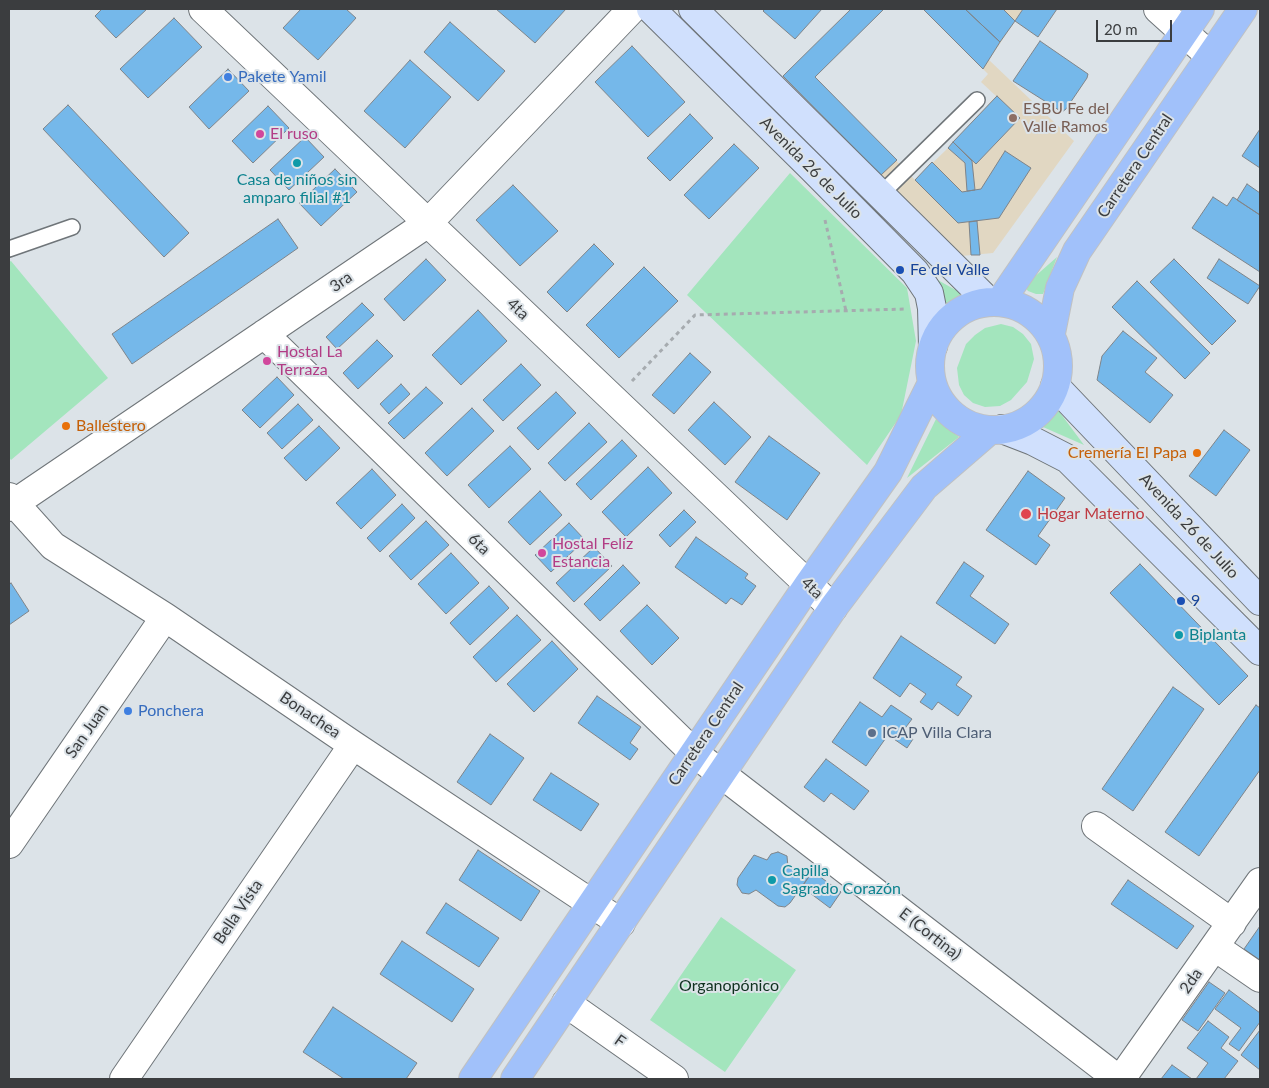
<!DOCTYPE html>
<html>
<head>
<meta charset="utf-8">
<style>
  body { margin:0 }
  #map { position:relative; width:1269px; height:1088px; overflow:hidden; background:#dce3e8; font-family:Lato,sans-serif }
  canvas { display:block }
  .frame { position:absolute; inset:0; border:10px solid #3b3d3f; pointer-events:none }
  .scale { position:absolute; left:1096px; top:20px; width:76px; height:22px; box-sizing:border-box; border:2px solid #3b3d3f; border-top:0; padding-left:6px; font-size:15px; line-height:18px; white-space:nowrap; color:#3b3d3f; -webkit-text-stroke:4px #dce3e8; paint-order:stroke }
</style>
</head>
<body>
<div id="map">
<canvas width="1269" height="1088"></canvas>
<div class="frame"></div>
<div class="scale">20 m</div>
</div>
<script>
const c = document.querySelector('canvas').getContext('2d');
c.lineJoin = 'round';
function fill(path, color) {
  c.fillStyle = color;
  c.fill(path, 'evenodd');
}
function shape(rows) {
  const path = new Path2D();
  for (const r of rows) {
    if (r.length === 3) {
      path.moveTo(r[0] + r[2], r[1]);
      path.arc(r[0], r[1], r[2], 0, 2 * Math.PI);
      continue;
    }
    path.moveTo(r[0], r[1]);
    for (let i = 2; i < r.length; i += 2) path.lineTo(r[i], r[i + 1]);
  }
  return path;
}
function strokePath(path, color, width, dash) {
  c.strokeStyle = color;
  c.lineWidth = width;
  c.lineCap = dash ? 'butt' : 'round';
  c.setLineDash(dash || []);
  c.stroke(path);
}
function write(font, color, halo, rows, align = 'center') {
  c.font = font + ' Lato,sans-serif';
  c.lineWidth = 4;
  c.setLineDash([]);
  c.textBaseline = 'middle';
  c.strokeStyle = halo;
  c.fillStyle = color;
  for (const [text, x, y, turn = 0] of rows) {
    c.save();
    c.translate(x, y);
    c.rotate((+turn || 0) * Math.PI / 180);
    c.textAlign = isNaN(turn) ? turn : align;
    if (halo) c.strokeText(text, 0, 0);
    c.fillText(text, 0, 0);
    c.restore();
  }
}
fill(shape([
  [851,9,884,9,815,77,915,180,948,148,996,96,981,82,988,74,923,9,1023,9,989,60,1074,141,993,253,961,256,783,76]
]), '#e1d7c2');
fill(shape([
  [790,173,907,288,916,341,901,415,867,465,687,295],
  [1057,257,1043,294,1036,294,1028,291,1024,286],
  [11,261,108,378,11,460,9,457,9,262],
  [936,279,961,293,962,300,952,310,946,310],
  [1001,324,1013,327,1023,334,1031,344,1034,359,1027,382,1011,400,1000,406,985,407,973,403,964,395,959,385,957,368,966,344,975,335,985,328],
  [1053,410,1058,410,1084,445,1043,427,1046,417],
  [936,419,959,437,907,478],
  [721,917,796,970,725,1072,650,1020]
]), '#a3e5bd');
const building = shape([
  [102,9,147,9,116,38,95,16,102,9],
  [301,9,346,9,356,18,318,60,283,28,301,9],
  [496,9,566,9,535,43,496,9],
  [765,9,822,9,795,39,763,11,765,9],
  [851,9,884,9,815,77,897,160,881,175,783,76,851,9],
  [923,9,965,9,1000,42,983,69,923,9],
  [965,9,1003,9,1015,21,1000,42,965,9],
  [1023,9,1057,9,1038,37,1015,21,1023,9],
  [174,18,202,47,148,98,120,69,174,18],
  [450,22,505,71,478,101,424,52,450,22],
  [1040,41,1088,74,1087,78,1066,109,1062,112,1013,81,1040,41],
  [632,46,685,102,648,137,595,82,632,46],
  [410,60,451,97,405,148,364,111,410,60],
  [228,69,249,91,209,129,189,107,228,69],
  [997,96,1020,118,976,164,953,142,997,96],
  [68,105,189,233,164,257,43,129,68,105],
  [268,106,289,128,253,163,232,141,268,106],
  [690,114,713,138,670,181,647,158,690,114],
  [1260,129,1260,168,1242,156,1260,129],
  [305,137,324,157,289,190,270,170,305,137],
  [953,142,972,161,975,190,967,191,965,163,948,148,953,142],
  [734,144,759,168,709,219,684,195,734,144],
  [1005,151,1031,168,999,218,958,223,915,180,932,162,962,192,981,189,1005,151],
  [335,169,357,192,321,226,299,203,335,169],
  [1247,184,1260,193,1260,215,1237,200,1247,184],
  [513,185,558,231,520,266,476,220,513,185],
  [1213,197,1227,206,1233,197,1260,215,1260,272,1192,228,1213,197],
  [278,219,298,248,132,364,112,334,278,219],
  [977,221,980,255,971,255,969,222,977,221],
  [594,244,614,264,567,312,547,292,594,244],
  [426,259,446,280,404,321,384,299,426,259],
  [1174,259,1236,321,1212,345,1150,282,1174,259],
  [1219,259,1260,286,1248,304,1207,278,1219,259],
  [644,267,678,301,619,358,586,325,644,267],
  [1137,281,1210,353,1185,379,1112,307,1137,281],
  [362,303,374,315,337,349,326,337,362,303],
  [478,310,507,341,461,385,432,355,478,310],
  [1123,331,1157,358,1145,372,1173,395,1150,423,1097,380,1102,356,1123,331],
  [377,340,393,356,358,389,343,373,377,340],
  [690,353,711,372,674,414,652,395,690,353],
  [521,364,541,385,503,421,483,400,521,364],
  [277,377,294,395,260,428,242,410,277,377],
  [401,384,410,394,389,414,380,404,401,384],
  [426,387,443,403,404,439,388,423,426,387],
  [556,392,576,413,538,450,517,428,556,392],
  [714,402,751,437,725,465,688,430,714,402],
  [298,404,313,420,282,449,267,433,298,404],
  [472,408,494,431,447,476,425,453,472,408],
  [589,423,607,442,565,481,548,463,589,423],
  [319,426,340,448,306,481,284,458,319,426],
  [1224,430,1250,450,1216,496,1189,476,1224,430],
  [769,436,820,473,787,520,735,482,769,436],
  [622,440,637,456,591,500,576,484,622,440],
  [510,446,531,469,489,508,468,485,510,446],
  [648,467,672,493,626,537,602,512,648,467],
  [372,469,396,495,361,529,336,503,372,469],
  [1028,471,1065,498,1038,536,1050,545,1036,565,986,530,1028,471],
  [540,491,562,515,530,545,508,522,540,491],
  [402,504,415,518,380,552,367,538,402,504],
  [684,510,696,522,670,547,659,535,684,510],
  [426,521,449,545,411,580,389,556,426,521],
  [569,523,585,540,551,572,535,555,569,523],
  [696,537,748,574,745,578,756,586,742,605,731,598,726,604,675,567,696,537],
  [594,547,612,566,574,602,556,583,594,547],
  [451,553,479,583,446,614,418,584,451,553],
  [964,562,984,576,970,596,1009,624,995,644,936,603,964,562],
  [1140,564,1248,676,1219,705,1110,593,1140,564],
  [623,565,640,583,600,621,584,604,623,565],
  [11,583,29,611,9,625,9,585,11,583],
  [489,586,509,608,470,645,450,623,489,586],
  [647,605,679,638,652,665,620,631,647,605],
  [517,615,541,640,496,682,473,657,517,615],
  [901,636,962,677,956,685,972,696,958,716,938,702,932,710,920,702,926,694,910,683,900,697,873,678,901,636],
  [552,641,578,669,534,712,507,684,552,641],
  [1173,687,1204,709,1133,811,1102,789,1173,687],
  [597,696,641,727,630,743,638,749,630,760,578,723,597,696],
  [860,702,882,717,891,705,912,719,903,731,913,739,907,748,888,735,866,766,832,742,860,702],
  [1256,705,1260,708,1260,770,1199,856,1165,832,1256,705],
  [490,734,524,758,491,805,457,782,490,734],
  [826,759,869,791,854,810,831,793,824,802,804,787,826,759],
  [551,773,599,804,581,831,533,800,551,773],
  [478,850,540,891,521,921,459,880,478,850],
  [778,852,787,856,788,867,810,875,790,903,785,907,778,906,756,890,749,894,742,893,737,885,738,878,754,855,767,860,771,854,778,852],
  [808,868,841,892,830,908,802,887,810,875,805,873,808,868],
  [1128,880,1194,926,1177,949,1111,904,1128,880],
  [446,903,499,938,479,967,426,933,446,903],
  [1260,926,1260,960,1244,949,1260,926],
  [402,941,474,989,452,1022,380,974,402,941],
  [1209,982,1225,993,1198,1031,1182,1020,1209,982],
  [1229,990,1260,1013,1260,1022,1239,1051,1229,1044,1241,1028,1215,1009,1229,990],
  [333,1007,417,1063,406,1079,344,1079,303,1052,333,1007],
  [1208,1021,1229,1037,1221,1048,1238,1061,1224,1079,1196,1079,1208,1063,1187,1048,1208,1021],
  [1260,1030,1260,1070,1241,1055,1260,1030],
  [1172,1065,1192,1079,1161,1079,1172,1065]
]);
fill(building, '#75b8ea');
strokePath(building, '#7f8489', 1);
const lane = shape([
  [880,195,977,100],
  [9,249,72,227]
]);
const street = shape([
  [203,9,833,608],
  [1158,9,1210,56],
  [264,334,694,753,1118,1079],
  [9,497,53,546,165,617,353,745,621,923],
  [9,507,428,223,632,9],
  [1096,826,1232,923],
  [9,844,165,617],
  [1215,947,1260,978],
  [566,1003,674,1079],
  [124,1079,353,745],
  [1121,1079,1260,882]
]);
const secondary = shape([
  [651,9,812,168,915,272,929,293,932,308,933,346],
  [693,9,989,302],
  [1055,386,1260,601],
  [1002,429,1033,441,1068,459,1260,651]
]);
const primary = shape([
  [1000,302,1200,9],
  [994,366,64],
  [1051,333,1060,288,1077,251,1243,9],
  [473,1079,808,585,888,472,931,385],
  [515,1079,833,608,924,487,990,430]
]);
strokePath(lane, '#6f7579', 18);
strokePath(street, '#6f7579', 30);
strokePath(secondary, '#6f7579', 30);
strokePath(primary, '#c0c1c2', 30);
strokePath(shape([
  [825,220,846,311],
  [632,381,695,315,905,309]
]), '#a6abaf', 3, [4, 4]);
strokePath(lane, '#fff', 15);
strokePath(street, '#fff', 28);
strokePath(secondary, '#d0e0fd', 28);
strokePath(primary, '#a1c1fa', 28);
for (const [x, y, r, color] of [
  [228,77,5,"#3f7fe0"],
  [1013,118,5,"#8d6e63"],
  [260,134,5,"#d1479c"],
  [297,163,5,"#0f9aa8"],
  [900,270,5,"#1a4fb4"],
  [267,361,5,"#d1479c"],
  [66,426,5,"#e8710a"],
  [1197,453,5,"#e8710a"],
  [1026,514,6,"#e0444e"],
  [542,553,5,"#d1479c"],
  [1181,601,5,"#1a4fb4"],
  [1179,635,5,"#0f9aa8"],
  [128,711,5,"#3f7fe0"],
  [872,733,5,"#5c6f8a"],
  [772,880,5,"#0f9aa8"]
]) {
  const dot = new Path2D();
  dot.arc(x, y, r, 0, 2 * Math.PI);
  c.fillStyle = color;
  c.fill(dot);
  strokePath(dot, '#dce3e8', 2);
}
write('16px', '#366cbe', '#dce3e8', [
  ["Pakete Yamil",238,77],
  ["Ponchera",138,711]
], 'left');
write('16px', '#785e54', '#dce3e8', [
  ["ESBU Fe del",1023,109],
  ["Valle Ramos",1023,127]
], 'left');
write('16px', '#b23c85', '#dce3e8', [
  ["El ruso",270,134],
  ["Hostal La",277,352],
  ["Terraza",277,370],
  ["Hostal Felíz",552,544],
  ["Estancia",552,562]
], 'left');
write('16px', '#3b3d3f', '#dce3e8', [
  ["Carretera Central",1135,166,-56],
  ["Avenida 26 de Julio",811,168,45],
  ["3ra",341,282,-34],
  ["4ta",518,309,43],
  ["Avenida 26 de Julio",1189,526,47],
  ["6ta",479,544,44],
  ["4ta",812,588,44],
  ["Bonachea",310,715,34],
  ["San Juan",87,731,-55],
  ["Carretera Central",706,734,-56],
  ["Bella Vista",238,912,-56],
  ["E (Cortina)",930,934,38],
  ["2da",1191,981,-55],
  ["F",620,1041,35]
]);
write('16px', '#0d838f', '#dce3e8', [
  ["Casa de niños sin",297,180,"center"],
  ["amparo filial #1",297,198,"center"],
  ["Biplanta",1189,635],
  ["Capilla",782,871],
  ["Sagrado Corazón",782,889]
], 'left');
write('16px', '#164399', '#dce3e8', [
  ["Fe del Valle",910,270],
  ["9",1191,601]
], 'left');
write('16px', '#c56008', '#dce3e8', [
  ["Ballestero",76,426],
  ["Cremería El Papa",1187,453,"right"]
], 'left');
write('16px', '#be3a42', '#dce3e8', [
  ["Hogar Materno",1037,514]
], 'left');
write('16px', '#4e5e75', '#dce3e8', [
  ["ICAP Villa Clara",882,733]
], 'left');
write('16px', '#0f311f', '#dce3e8', [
  ["Organopónico",729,986]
]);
</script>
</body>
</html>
